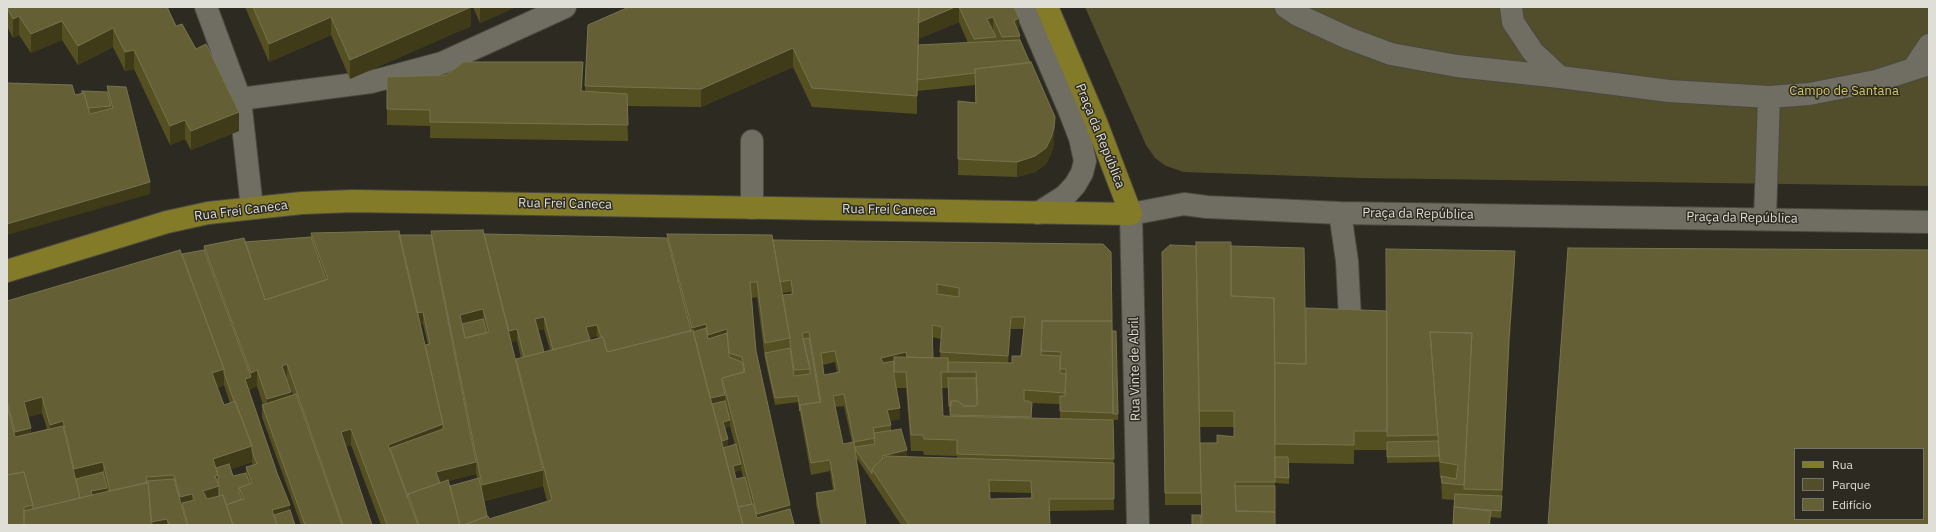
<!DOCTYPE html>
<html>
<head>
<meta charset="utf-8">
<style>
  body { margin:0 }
  #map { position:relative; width:1936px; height:532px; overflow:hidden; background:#2d2b21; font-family:"IBM Plex Sans",sans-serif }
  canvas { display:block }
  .frame { position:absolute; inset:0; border:8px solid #dfded7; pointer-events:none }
  .legend { position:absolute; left:1794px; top:448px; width:130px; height:72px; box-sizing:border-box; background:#2d2b21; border:1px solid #74736a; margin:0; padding:5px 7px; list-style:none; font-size:12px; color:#dfded7 }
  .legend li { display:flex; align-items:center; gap:8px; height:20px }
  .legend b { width:20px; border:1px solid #74736a }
</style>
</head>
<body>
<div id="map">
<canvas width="1936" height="532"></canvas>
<div class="frame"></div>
<ul class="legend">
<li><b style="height:5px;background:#847b28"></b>Rua</li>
<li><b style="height:11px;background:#524e2c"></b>Parque</li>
<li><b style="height:11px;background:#645f35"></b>Edifício</li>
</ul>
</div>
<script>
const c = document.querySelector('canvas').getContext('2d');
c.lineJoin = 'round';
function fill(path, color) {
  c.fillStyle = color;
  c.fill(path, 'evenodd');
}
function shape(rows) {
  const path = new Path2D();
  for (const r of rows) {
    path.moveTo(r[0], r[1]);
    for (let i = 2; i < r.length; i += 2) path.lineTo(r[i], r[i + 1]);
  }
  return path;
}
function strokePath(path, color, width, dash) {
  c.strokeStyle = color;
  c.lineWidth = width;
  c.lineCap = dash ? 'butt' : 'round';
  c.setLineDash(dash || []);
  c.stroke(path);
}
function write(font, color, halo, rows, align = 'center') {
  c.font = font + ' "IBM Plex Sans",sans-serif';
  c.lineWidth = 3;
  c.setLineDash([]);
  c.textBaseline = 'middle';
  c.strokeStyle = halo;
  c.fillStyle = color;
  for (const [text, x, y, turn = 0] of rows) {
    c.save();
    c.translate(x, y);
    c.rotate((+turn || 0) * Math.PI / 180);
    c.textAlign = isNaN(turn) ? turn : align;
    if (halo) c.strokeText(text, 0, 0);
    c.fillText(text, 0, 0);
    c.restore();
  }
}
fill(shape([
  [1085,7,1929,7,1929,186,1361,178,1184,172,1166,166,1155,158,1146,145]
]), '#524e2c');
const minor = shape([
  [206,7,240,99,252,208],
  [1025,7,1070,112,1080,138,1085,161,1082,173,1075,185,1065,196,1038,213],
  [1286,7,1298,15,1348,38,1391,54,1457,66,1560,77,1669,91,1769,97,1809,94,1876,81,1929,64],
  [1511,7,1513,22,1533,52,1560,77],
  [1913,69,1929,45],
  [240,99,371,82,442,63,565,7],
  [752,141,752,208],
  [1340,213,1347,261,1350,318],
  [1765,218,1769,97],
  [1138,525,1131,214,1184,204,1207,207,1340,213,1929,222]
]);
const major = shape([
  [7,271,167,222,208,213,302,203,353,201,1131,214,1096,122,1047,7]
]);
strokePath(minor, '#4a493f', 24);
strokePath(major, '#4a493f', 24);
strokePath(minor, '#706e62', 22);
strokePath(major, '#847b28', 22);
fill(shape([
  [7,7,168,7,168,8,176,26,239,131,191,150,185,139,170,145,134,69,125,71,113,47,78,65,62,40,31,53,19,35,13,38,7,26],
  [245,7,471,7,471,26,350,79,331,35,269,62],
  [473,7,516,7,480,23],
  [629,7,1014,7,1020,36,1020,40,1054,144,1051,154,1046,164,1035,172,1017,177,958,175,958,101,975,103,975,85,917,91,917,114,812,107,793,67,701,107,627,106,628,141,430,138,430,126,387,125,387,77,583,78,582,91,585,91,585,86],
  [959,22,968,43,918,45,918,39],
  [107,86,150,194,75,95,82,94,82,91,107,92],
  [431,231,484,234,667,238,667,234,773,240,1092,244,1112,331,1118,414,1118,420,1113,420,1114,510,1050,511,1050,525,901,525,856,457,866,525,820,525,816,504,816,493,833,490,830,471,811,475,798,402,775,405,765,359,757,297,752,298,756,351,794,525,381,525,351,445,345,447,372,525,301,525,262,417,262,405,263,405,257,386,249,390,290,510,295,525,7,525,7,301,182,254,204,250,204,246,311,237,311,233,399,235,431,235],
  [791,292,791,294,782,295,782,293],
  [420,324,423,324,428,345,425,345],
  [544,329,550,350,544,352,538,330],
  [1011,329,1024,329,1021,356,1012,363,1008,362],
  [597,336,598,338,590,340,590,338],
  [932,337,941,339,940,358,933,358],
  [517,341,521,358,516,359,516,361,511,342],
  [835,362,837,373,824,375,823,365],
  [287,380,293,395,291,396],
  [224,385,230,403,224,405,217,388],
  [948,387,949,412,950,412,950,416,943,416,941,388,948,388],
  [896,388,906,388,911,451,923,451,924,455,957,456,957,458,904,457,907,456,891,431,891,425,890,421,900,419],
  [1031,403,1060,404,1060,419,1032,418],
  [844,406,852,442,843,444,835,407],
  [42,413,47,429,31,433,28,417],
  [730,426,735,445,723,448,723,447,728,446,725,428],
  [252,462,253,466,246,467,246,473,233,476,231,469],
  [741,469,743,477,736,479,734,472,741,470],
  [476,473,477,478,450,486,448,481,476,474],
  [543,486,547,501,489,519,487,516,484,501],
  [989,492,1031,493,1031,498,990,499],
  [1196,246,1231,246,1306,324,1386,311,1515,263,1509,351,1501,518,1491,517,1491,522,1454,507,1455,500,1442,499,1441,478,1440,478,1439,461,1439,462,1387,463,1387,335,1387,450,1354,450,1354,464,1289,463,1289,484,1275,483,1275,466,1275,525,1201,515,1201,504,1201,505,1165,505,1162,252],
  [1200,427,1234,427,1234,436,1217,435,1217,443,1200,443]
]), '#555022');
fill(shape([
  [471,7,471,26,350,79,350,60],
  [480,7,516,7,480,23],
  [955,7,959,7,959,22,918,39,917,114,918,23],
  [19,16,19,35,13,38,13,19],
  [331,17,331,35,269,62,269,44],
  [993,17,993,33,987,19],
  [1019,18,1019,34,1014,21],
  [62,21,62,40,31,53,31,34],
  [113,28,113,47,78,65,78,46],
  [793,48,793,67,701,107,701,89],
  [134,50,134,69,125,71,125,52],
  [583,62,583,78,581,107,581,91],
  [239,112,239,131,191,150,191,131],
  [1055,117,1054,144,1051,154,1046,164,1035,172,1017,177,1017,162],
  [185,120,185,139,170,145,170,126],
  [150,182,150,194,7,235,7,224],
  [1515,251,1515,263,1509,351,1502,502,1501,518,1509,339],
  [483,309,483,325,461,331,460,315],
  [423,312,423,324,416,325,416,313],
  [544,317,544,329,535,331,535,319],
  [1011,317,1011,329,1008,368,1008,356],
  [706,324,706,340,692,338,692,328],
  [597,325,597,336,586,339,586,327],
  [517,329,517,341,508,343,508,331],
  [727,329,727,345,708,351,708,335],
  [906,352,906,363,881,370,881,358],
  [287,364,287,380,282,366],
  [224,369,224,385,212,389,212,373],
  [257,370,257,386,251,389,251,373],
  [251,377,251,389,245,391,245,379],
  [291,392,291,408,267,415,267,399],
  [725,395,725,407,710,410,709,399],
  [42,397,42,413,24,418,24,402],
  [900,408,900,419,887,422,887,410],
  [730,420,730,426,723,428,723,422],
  [63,421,63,437,50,441,50,425],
  [443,424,443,440,392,459,388,445],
  [31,428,31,444,15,448,15,432],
  [351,429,351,445,341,448,341,432],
  [728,439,728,446,718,448,718,442],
  [252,446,252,462,215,475,213,459],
  [907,450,907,456,885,462,882,456],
  [103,462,103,478,74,479,74,469],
  [476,462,476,474,436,484,436,472],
  [741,464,741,470,733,472,733,466],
  [543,470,543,486,482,501,482,485],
  [218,475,219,486,219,502,203,507,203,491,215,476],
  [107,488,107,494,91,498,91,491],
  [192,494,192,510,182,503,182,512,180,513,180,497],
  [290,505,290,517,274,521,272,510],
  [790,505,790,521,757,525,757,514],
  [1491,511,1491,525,1489,525],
  [167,519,167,525,151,525,151,522]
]), '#3f3b19');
const building = shape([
  [7,7,167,7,176,26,182,24,196,49,206,44,239,112,191,131,185,120,170,126,134,50,125,52,113,28,78,46,62,21,31,34,19,16,13,19,7,7],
  [253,7,471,7,350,60,331,17,269,44,253,7],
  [629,7,919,7,917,96,812,88,793,48,701,89,585,86,588,25,629,7],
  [919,7,955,7,918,23,919,7],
  [959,7,1014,7,1019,18,1014,21,1020,36,1002,37,993,17,987,19,996,37,974,39,959,7],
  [1020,40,1030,63,975,69,975,73,917,80,918,45,1020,40],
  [464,62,583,62,581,91,627,94,628,125,430,122,430,110,387,109,387,77,446,75,464,62],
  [1031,62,1055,117,1054,128,1051,138,1046,148,1035,156,1017,162,958,159,958,101,976,103,975,69,1031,62],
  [7,83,72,85,75,95,84,93,90,114,113,108,107,86,126,87,150,182,7,224,7,83],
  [82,91,107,92,111,106,88,108,84,93,82,93,82,91],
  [483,230,543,470,482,485,431,231,483,230],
  [483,309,489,332,465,338,460,315,483,309],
  [399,231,443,424,388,445,418,525,387,525,351,429,341,432,372,525,343,525,287,364,282,366,291,392,267,399,257,370,251,373,204,246,244,238,265,300,328,279,311,233,399,231],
  [484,234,667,238,691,331,607,352,603,337,601,337,597,325,586,327,590,340,553,350,544,317,535,319,544,352,524,357,517,329,509,331,484,234],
  [667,234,772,235,790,338,765,343,757,282,750,282,756,351,790,505,757,514,722,378,745,372,742,357,729,353,727,329,708,335,706,324,692,328,667,234],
  [399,235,431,235,476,462,436,472,440,483,408,494,408,497,390,448,443,429,443,424,425,345,430,344,423,312,417,313,399,235],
  [311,237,326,280,265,300,245,242,311,237],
  [773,240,1092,244,1103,244,1111,252,1112,321,1042,321,1041,355,1060,356,1060,373,1066,374,1065,393,1024,390,1024,401,1029,401,1032,403,1031,417,950,415,951,401,958,401,964,406,975,406,978,404,976,372,948,372,948,362,1012,363,1012,356,1021,356,1025,317,1011,317,1008,356,940,352,942,327,932,325,933,358,907,357,906,352,881,358,883,363,894,361,894,376,900,408,887,410,891,425,873,428,875,438,854,442,866,525,822,525,816,493,835,490,830,460,811,463,800,405,821,402,809,332,802,333,810,369,794,370,790,343,790,338,782,295,793,294,791,280,780,282,773,240],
  [937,284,959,288,959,297,937,294,937,284],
  [835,351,840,372,824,375,821,353,835,351],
  [844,394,854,442,843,444,833,396,844,394],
  [1196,242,1231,242,1231,296,1274,298,1275,482,1235,482,1236,511,1275,512,1275,525,1202,525,1200,443,1217,443,1217,435,1234,437,1234,411,1199,411,1196,242],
  [1170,245,1196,246,1201,493,1165,493,1162,252,1170,245],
  [1231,246,1304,248,1306,364,1275,363,1274,298,1231,296,1231,246],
  [1568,248,1929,250,1929,525,1548,525,1568,248],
  [1795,449,1923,449,1923,519,1795,519,1795,449],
  [1386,249,1515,251,1509,339,1502,490,1464,489,1472,333,1430,332,1438,435,1387,436,1386,249],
  [180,250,224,369,212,373,224,405,235,401,252,446,213,459,218,475,215,476,219,486,203,491,207,499,223,495,233,525,188,525,182,503,195,500,192,494,180,497,174,475,146,477,147,483,110,491,103,462,74,469,63,421,50,425,42,397,24,402,31,428,15,432,7,401,7,301,180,250],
  [204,250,251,377,245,379,277,473,290,505,272,510,277,525,233,525,226,505,244,499,239,488,252,483,246,467,257,464,252,451,252,446,235,401,234,401,224,373,224,369,182,254,204,250],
  [1306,308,1387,311,1387,431,1354,431,1354,445,1275,444,1275,363,1306,364,1306,308],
  [483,319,487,333,465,338,462,324,483,319],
  [1042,321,1112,321,1113,413,1060,411,1060,396,1065,396,1066,369,1060,369,1061,352,1041,351,1042,321],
  [706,328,708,339,727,333,729,357,742,362,744,372,722,378,722,382,725,395,710,398,693,332,706,328],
  [693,330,743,525,464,525,488,516,489,519,552,500,516,359,603,337,607,352,693,330],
  [1112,331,1116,331,1118,414,1113,414,1112,331],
  [1430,332,1472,333,1464,485,1442,483,1441,476,1456,479,1458,465,1440,462,1430,332],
  [809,338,820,402,800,405,800,411,798,396,775,398,765,353,790,348,794,376,810,374,810,369,803,339,809,338],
  [894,357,948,358,948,372,941,372,943,416,1113,420,1114,459,957,454,957,440,924,439,923,435,911,435,906,372,894,372,894,357],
  [948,378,976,378,977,404,975,406,964,406,958,401,951,401,951,406,949,406,948,378],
  [296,394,342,525,305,525,262,405,296,394],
  [725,401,730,420,723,422,728,439,722,441,712,404,725,401],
  [7,405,15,437,63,426,80,498,33,509,33,505,24,472,7,475,7,405],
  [901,429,907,450,882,456,883,458,872,469,872,474,855,449,855,447,875,444,874,439,875,438,874,433,901,429],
  [1438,441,1439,456,1387,457,1387,442,1438,441],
  [736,444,741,464,733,466,736,479,745,477,752,504,738,507,723,448,736,444],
  [885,456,1114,463,1114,499,1049,499,1050,525,909,525,872,469,885,456],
  [989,480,1031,481,1032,498,990,499,989,480],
  [1275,457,1288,457,1289,478,1275,477,1275,457],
  [229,464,233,476,246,473,250,484,239,488,239,493,242,499,226,505,223,495,219,496,219,486,218,483,218,475,216,468,229,464],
  [24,472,33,505,24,507,24,525,7,525,7,475,24,472],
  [103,472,107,488,91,491,92,495,80,498,76,479,103,472],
  [479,478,487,516,464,525,460,525,450,486,479,478],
  [174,479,187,525,169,525,167,519,151,522,148,482,147,483,147,481,174,479],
  [448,480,460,525,419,525,408,494,448,480],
  [148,482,152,525,24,525,24,511,148,482],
  [1235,486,1275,486,1275,512,1236,511,1235,486],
  [1455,494,1502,496,1501,511,1454,507,1455,494],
  [753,504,757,518,790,509,794,524,790,525,743,525,738,507,753,504],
  [1454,507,1491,511,1489,525,1453,525,1454,507],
  [290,510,295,525,277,525,274,515,290,510],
  [1192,515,1201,515,1201,525,1192,525,1192,515]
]);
fill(building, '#645f35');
strokePath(building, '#77734e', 1);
write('13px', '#d1c569', '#2d2b21', [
  ["Campo de Santana",1844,91]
]);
write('13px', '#dfded7', '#2d2b21', [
  ["Praça da República",1100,136,68],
  ["Rua Frei Caneca",565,204,1],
  ["Rua Frei Caneca",889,210,1],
  ["Rua Frei Caneca",241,211,-7],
  ["Praça da República",1418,214,1],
  ["Praça da República",1742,218,1],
  ["Rua Vinte de Abril",1135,369,-91]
]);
</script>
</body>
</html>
